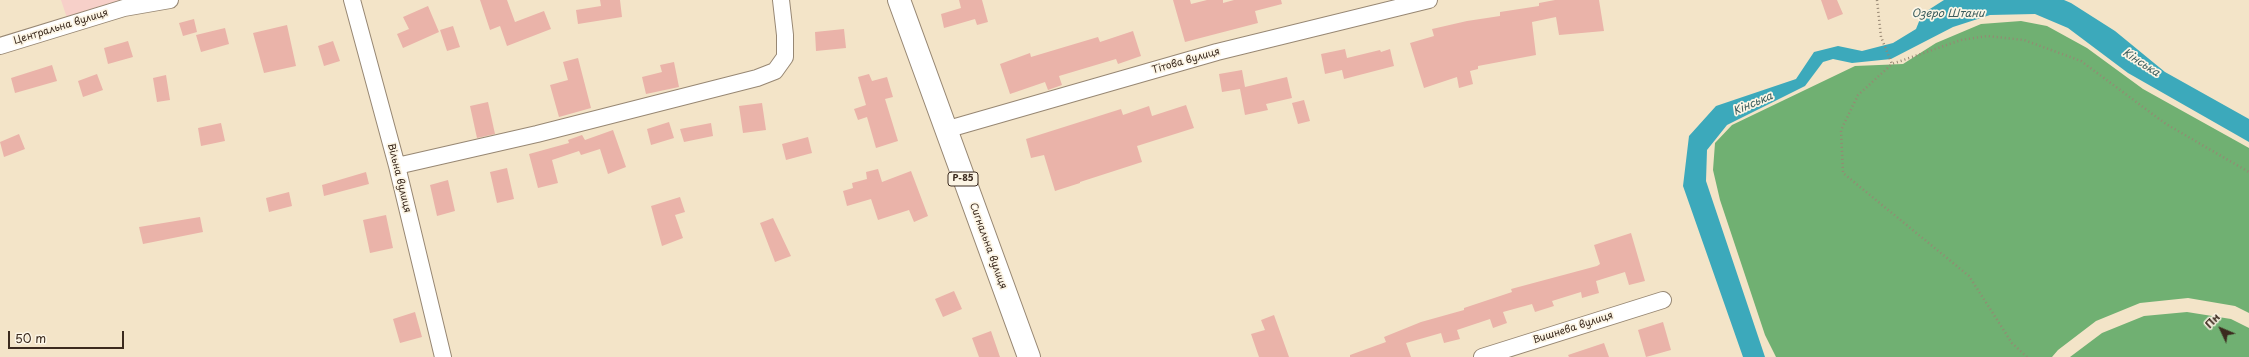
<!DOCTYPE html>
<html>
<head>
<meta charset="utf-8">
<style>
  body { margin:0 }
  #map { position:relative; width:2249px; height:357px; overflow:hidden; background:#f3e4c8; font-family:"Playpen Sans",sans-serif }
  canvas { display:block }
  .north { position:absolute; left:2201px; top:309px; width:40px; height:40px; -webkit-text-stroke:3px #fcf5e5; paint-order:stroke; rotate:314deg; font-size:11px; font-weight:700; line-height:16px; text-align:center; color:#3b2a1e }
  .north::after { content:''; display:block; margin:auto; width:14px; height:18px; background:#3b2a1e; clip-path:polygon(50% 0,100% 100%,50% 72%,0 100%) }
  .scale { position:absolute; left:8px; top:331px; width:116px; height:18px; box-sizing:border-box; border:2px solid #3b2a1e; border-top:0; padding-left:5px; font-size:12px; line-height:14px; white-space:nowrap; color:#3b2a1e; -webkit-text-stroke:3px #fcf5e5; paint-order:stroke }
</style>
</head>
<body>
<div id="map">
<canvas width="2249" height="357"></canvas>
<div class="north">Пн</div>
<div class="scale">50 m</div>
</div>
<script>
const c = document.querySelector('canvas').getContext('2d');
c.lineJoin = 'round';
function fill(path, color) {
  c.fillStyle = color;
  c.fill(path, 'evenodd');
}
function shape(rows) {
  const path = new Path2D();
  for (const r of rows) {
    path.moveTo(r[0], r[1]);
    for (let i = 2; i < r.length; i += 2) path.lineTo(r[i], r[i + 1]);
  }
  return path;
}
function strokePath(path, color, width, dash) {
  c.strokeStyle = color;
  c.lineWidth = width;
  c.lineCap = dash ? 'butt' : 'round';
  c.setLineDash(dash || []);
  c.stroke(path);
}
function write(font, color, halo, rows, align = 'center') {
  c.font = font + ' "Playpen Sans",sans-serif';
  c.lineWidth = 3.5;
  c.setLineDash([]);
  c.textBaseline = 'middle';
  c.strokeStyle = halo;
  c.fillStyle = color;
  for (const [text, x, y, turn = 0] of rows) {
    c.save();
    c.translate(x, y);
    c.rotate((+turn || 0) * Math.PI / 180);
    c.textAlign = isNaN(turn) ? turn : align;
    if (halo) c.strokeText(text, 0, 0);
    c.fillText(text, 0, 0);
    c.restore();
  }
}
fill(shape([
  [61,0,168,0,69,24]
]), '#f7d0c9');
fill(shape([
  [2021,21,2047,26,2087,48,2143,89,2249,148,2249,313,2235,306,2188,298,2140,303,2096,321,2058,350,2052,357,1776,357,1765,335,1720,200,1713,170,1715,143,1732,125,1855,66,1903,64,1936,43,1981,24],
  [2187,312,2231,319,2249,328,2249,357,2070,357,2102,333,2144,316]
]), '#70b072');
fill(shape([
  [1944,0,2064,0,2071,3,2115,31,2165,72,2249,119,2249,142,2128,73,2068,28,2035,14,1990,15,1953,27,1891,59,1852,63,1833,59,1823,62,1805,86,1727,125,1707,150,1706,181,1765,357,1743,357,1683,186,1689,136,1716,106,1796,79,1814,52,1838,46,1862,51,1893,43,1916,29,1922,14]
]), '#3ca9bb');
fill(shape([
  [480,0,507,0,515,22,544,11,551,29,507,46,500,26,490,30],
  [600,0,620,0,622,17,578,24,576,10,601,6],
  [959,0,982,0,988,22,977,25,975,19,944,28,941,14,961,8],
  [1173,0,1190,0,1191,4,1207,0,1223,0,1223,3,1234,0,1281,0,1282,4,1255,11,1258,23,1185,42],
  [1555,0,1599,0,1604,31,1559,35,1556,17,1532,22,1536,55,1478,66,1478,69,1470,71,1473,84,1459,88,1457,77,1424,88,1410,43,1434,36,1432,29,1467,21,1500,16,1500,12,1539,6,1539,3],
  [1821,0,1837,0,1843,14,1828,20],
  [428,6,439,32,403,48,397,34,409,29,403,17],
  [194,19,197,32,183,36,179,23],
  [287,25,296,66,264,73,253,33],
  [453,26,460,47,447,51,440,30],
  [225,28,229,44,201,52,196,35],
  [844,29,846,48,816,51,815,32],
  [1133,31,1141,56,1118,64,1116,59,1059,76,1062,85,1048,90,1045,82,1010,94,1000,64,1030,53,1031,57,1098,37,1100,42],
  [128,41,133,57,108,64,104,48],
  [333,41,340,61,324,66,318,46],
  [1345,49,1347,58,1380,50,1381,52,1390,49,1394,66,1344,79,1342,70,1325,74,1321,54],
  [578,58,591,108,559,117,550,85,568,80,563,62],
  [674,62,679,87,646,94,642,77,662,72,660,65],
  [52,65,57,81,15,93,11,78],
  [1242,70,1245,87,1287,77,1292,98,1266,104,1268,110,1245,115,1240,89,1222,92,1219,74],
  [97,74,103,90,83,97,78,81],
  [869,74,872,81,887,77,893,97,885,99,898,141,876,148,867,117,858,120,854,109,866,105,858,77],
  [166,75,170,100,157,102,153,78],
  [1304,100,1310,121,1298,124,1292,103],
  [488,102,495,134,477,138,470,106],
  [762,103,766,130,743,133,739,106],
  [1186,105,1194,128,1137,146,1142,162,1080,182,1080,183,1055,191,1044,155,1031,158,1026,139,1121,109,1123,115,1149,106,1152,116],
  [669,122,674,138,651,145,647,129],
  [221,123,225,141,201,146,198,128],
  [711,123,713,136,684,142,680,129],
  [613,130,626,167,608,174,600,149,581,155,579,151,552,160,558,183,538,188,529,154,569,143,568,140,582,135,585,140],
  [19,134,25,149,4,157,0,142],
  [808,137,812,153,786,160,782,144],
  [507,168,514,199,497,203,490,172],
  [878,169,882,182,911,171,928,216,914,222,909,210,878,220,871,199,847,206,843,191,853,188,852,183,867,179,866,172],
  [366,172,369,184,324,196,322,185],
  [448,180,455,211,437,216,430,185],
  [289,192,292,206,269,212,266,198],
  [680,197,685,212,675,215,683,238,662,246,651,206],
  [386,215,393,248,370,253,363,220],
  [200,217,203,232,143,244,139,227],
  [773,218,791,256,775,262,760,223],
  [1631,233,1645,281,1629,285,1625,272,1596,281,1599,293,1582,298,1581,292,1552,301,1554,306,1535,312,1532,304,1503,312,1507,323,1493,328,1490,319,1457,330,1460,339,1444,343,1441,333,1406,343,1411,357,1350,357,1350,355,1386,342,1384,337,1421,322,1464,310,1464,308,1512,292,1511,289,1597,266,1600,264,1594,245],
  [954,291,962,309,943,317,935,299],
  [415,312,422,337,400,343,393,319],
  [1274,315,1289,357,1259,357,1251,334,1265,330,1261,320],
  [1663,322,1671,350,1646,357,1638,330],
  [991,331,1000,357,979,357,972,338],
  [1604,343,1609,357,1569,357,1568,355]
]), '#eab3a9');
const street = shape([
  [352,0,397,166,443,357],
  [0,46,124,8,170,0],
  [945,130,1217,52,1429,0],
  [397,166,537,134,757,78,775,71,785,57,785,35,781,0],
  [1482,357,1663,300]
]);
const primary = shape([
  [899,0,1029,357]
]);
strokePath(street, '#978773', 18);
strokePath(primary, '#978773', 24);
strokePath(shape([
  [1877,0,1881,37,1892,64],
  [2027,357,2012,343,1969,276,1843,173,1841,130,1858,95,1892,64,1961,40,1987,36,2024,40,2081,61,2166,124,2249,172]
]), '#978773', 2.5, [1, 3]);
strokePath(street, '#fff', 16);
strokePath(primary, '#fff', 22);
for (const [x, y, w] of [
  [963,179,30]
]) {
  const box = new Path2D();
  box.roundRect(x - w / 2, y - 7, w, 14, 3);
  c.fillStyle = '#fcf5e5';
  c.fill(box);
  strokePath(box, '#3b2a1e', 1);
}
write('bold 9px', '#3b2a1e', null, [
  ["Р-85",963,179]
]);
write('10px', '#3b2a1e', '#fcf5e5', [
  ["Центральна вулиця",61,27,-17],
  ["Тітова вулиця",1186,61,-16],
  ["Вільна вулиця",399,178,76],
  ["Сигнальна вулиця",988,246,70],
  ["Вишнева вулиця",1573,328,-18]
]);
write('italic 11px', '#3b5d5d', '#fcf5e5', [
  ["Озеро Штани",1948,14],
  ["Кінська",2141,63,33],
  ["Кінська",1753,104,-23]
]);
</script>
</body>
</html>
